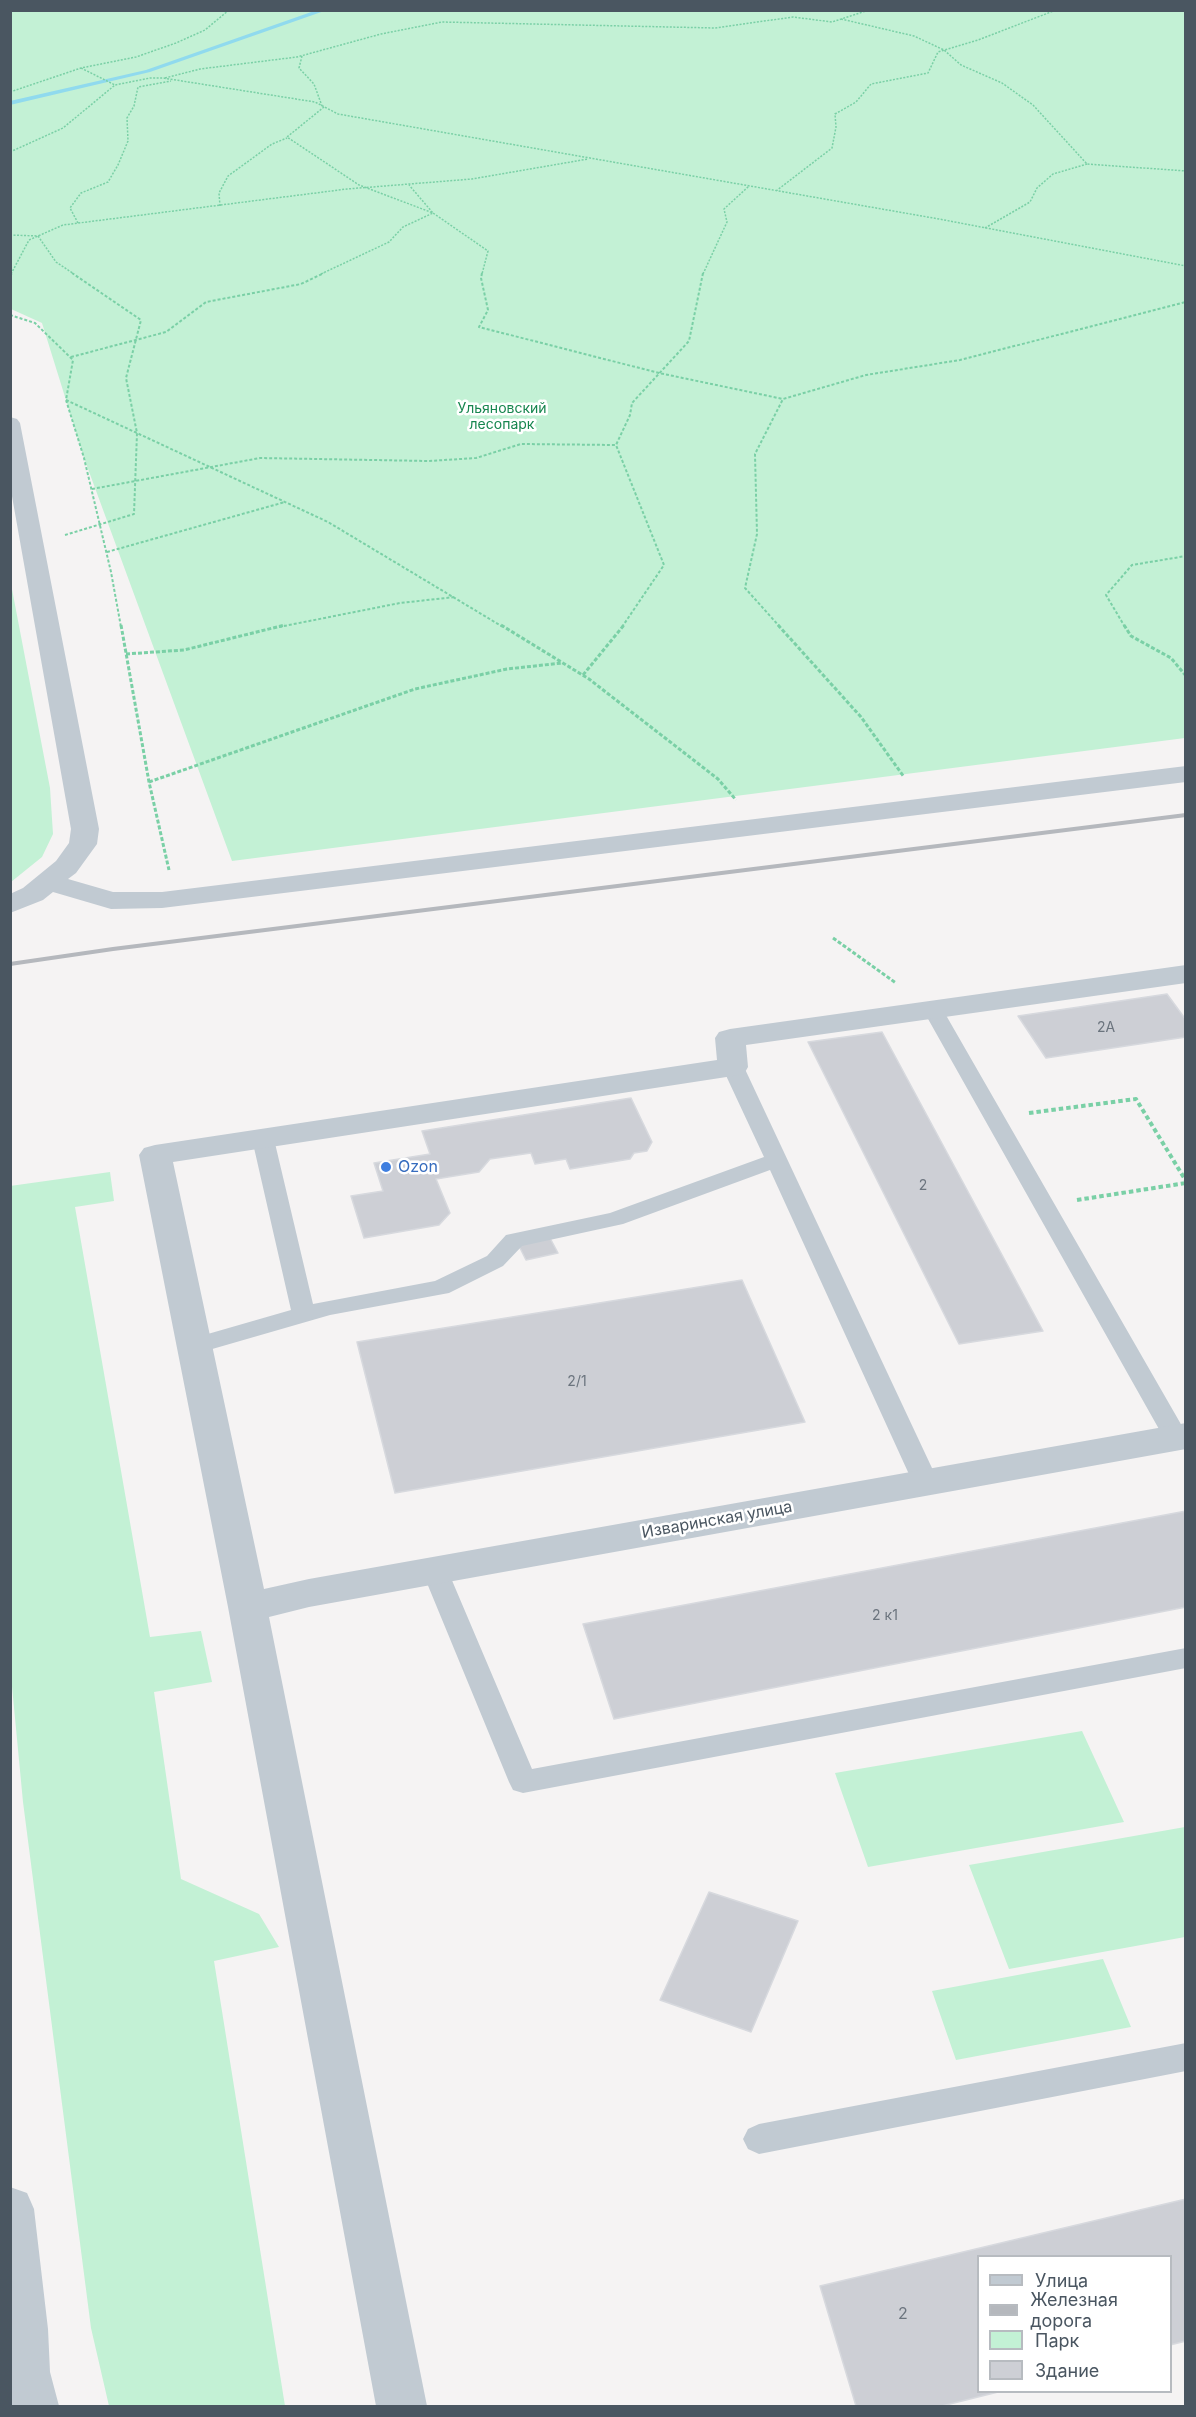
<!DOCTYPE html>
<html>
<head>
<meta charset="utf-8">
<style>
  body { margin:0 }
  #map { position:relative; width:1196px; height:2417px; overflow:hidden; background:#f5f3f3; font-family:Inter,sans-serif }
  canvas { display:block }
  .frame { position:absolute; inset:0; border:12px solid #4a5661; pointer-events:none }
  .legend { position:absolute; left:977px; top:2255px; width:195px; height:138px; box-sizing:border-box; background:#fff; border:2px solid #b7bbc0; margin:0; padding:8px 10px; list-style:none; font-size:18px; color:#4a5661 }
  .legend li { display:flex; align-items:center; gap:12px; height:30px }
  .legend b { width:30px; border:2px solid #b7bbc0 }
</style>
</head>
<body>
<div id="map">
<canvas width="1196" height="2417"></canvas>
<div class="frame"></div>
<ul class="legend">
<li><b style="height:8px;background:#c1cad2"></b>Улица</li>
<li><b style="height:8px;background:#b5b8bd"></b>Железная дорога</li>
<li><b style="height:16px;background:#c3f1d5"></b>Парк</li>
<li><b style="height:16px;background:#cdcfd5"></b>Здание</li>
</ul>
</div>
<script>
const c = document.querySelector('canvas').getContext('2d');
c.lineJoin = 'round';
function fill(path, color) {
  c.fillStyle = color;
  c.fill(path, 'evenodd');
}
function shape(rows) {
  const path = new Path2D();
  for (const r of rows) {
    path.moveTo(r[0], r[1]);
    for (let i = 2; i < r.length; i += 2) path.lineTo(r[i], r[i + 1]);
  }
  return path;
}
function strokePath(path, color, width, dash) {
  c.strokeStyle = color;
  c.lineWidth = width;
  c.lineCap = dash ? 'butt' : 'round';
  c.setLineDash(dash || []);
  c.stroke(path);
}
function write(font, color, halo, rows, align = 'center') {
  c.font = font + ' Inter,sans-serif';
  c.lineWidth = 5;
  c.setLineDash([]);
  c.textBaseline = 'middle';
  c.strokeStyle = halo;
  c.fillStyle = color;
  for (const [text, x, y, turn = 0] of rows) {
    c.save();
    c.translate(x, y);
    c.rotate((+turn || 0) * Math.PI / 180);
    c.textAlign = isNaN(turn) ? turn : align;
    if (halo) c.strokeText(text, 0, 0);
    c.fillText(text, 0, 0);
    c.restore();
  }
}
fill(shape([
  [11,10,1185,11,1185,738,232,861,84,458,42,323,11,309],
  [11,584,50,788,53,834,42,857,11,882],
  [110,1172,114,1201,75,1207,150,1637,201,1631,212,1682,154,1692,181,1879,259,1914,279,1947,214,1961,285,2406,109,2406,91,2328,23,1802,11,1676,10,1186],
  [1082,1731,1124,1822,868,1867,835,1773],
  [1185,1827,1185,1937,1009,1969,969,1865],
  [1103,1959,1131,2027,956,2060,932,1991]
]), '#c3f1d5');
fill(shape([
  [317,10,327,10,150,72,10,105,10,101,146,70,317,10]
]), '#90daee');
const building = shape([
  [1167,994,1186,1020,1186,1037,1046,1058,1018,1016,1167,994],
  [882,1032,1043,1331,959,1344,808,1042,882,1032],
  [631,1098,652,1142,647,1151,634,1153,630,1159,570,1169,566,1159,535,1164,531,1153,490,1159,479,1172,436,1179,450,1213,439,1225,364,1238,351,1196,383,1191,374,1163,430,1154,422,1131,631,1098],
  [550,1238,558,1253,526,1260,518,1244,550,1238],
  [742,1280,805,1422,395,1493,357,1342,742,1280],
  [1186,1511,1186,1607,614,1719,583,1624,1186,1511],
  [709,1892,798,1921,751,2032,660,2000,709,1892],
  [1186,2199,1186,2341,1170,2345,1170,2256,978,2256,978,2392,998,2392,942,2406,856,2406,820,2286,1186,2199]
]);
fill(building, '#cdcfd5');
strokePath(building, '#d7d9de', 1.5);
strokePath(shape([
  [841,19,914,36,944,50,961,65,1002,83,1033,105,1087,164,1186,171],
  [302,56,299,68,314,84,322,106],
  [81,68,115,85],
  [165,78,200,69,297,57,381,34,442,22,715,28,793,17,832,22,869,10],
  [10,92,81,68,136,57,176,43,205,30,229,10],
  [324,107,287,137,359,185,433,213,488,251,482,274],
  [10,152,63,128,115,85,150,78,163,78,315,102,338,114,939,219,1186,266],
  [776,191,832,148,836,127,835,114,856,102,871,84,928,73,938,52,978,40,1056,10],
  [220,206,219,193,228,176,272,144,287,138],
  [78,223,70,208,81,193,108,182,118,165,128,141,127,118,134,106,138,87,171,81],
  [985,228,1030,202,1037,188,1053,174,1087,164],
  [10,235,38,236,56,262,74,274],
  [11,274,29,240,63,225,347,189,472,179,588,159],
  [321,274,389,242,403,227,433,213,409,185],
  [703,274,727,222,724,209,749,186]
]), '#7ad0a6', 1.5, [2, 1.5]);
strokePath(shape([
  [482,273,481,278,488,310,479,327,659,373,783,399],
  [10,276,12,273],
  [10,315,35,323,73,360,66,400,84,458,111,572,121,627],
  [71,357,166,332,206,302,301,284,324,273],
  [66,400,328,522,503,627],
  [92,489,260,458,429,461,476,458,521,444,616,445],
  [65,535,134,514,137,433,126,378,141,320,72,273],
  [107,552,285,502],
  [279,627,400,603,455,597],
  [622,627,664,565,616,445,630,415,632,403,689,341,703,273],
  [780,627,745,588,757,534,755,454,783,399,866,375,960,360,1186,302],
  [1125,627,1106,595,1132,565,1186,556]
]), '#7ad0a6', 2, [3, 2]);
strokePath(shape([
  [121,625,149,782,169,870],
  [501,625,589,679,718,779,736,800],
  [778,625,861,717,904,777],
  [1124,625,1131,636,1171,658,1186,676],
  [126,654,184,650,285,625],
  [583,675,624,625],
  [149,782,415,689,507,669,562,663],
  [833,938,896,983]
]), '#7ad0a6', 3, [4, 2]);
strokePath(shape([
  [1029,1113,1136,1099,1186,1181],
  [1077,1200,1186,1183]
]), '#7ad0a6', 4, [4.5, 3]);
fill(shape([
  [933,1004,940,1006,943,1010,1186,1433,1185,1444,1176,1447,1167,1444,1164,1438,923,1010,926,1006,933,1004],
  [733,1061,740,1063,744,1067,939,1483,935,1489,926,1492,917,1489,913,1483,770,1170,623,1224,522,1246,503,1266,449,1293,330,1315,195,1354,187,1352,183,1346,187,1340,291,1310,252,1139,255,1134,263,1132,271,1134,274,1139,313,1304,435,1281,487,1256,506,1235,610,1213,764,1157,722,1067,726,1063,733,1061],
  [435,1561,444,1564,448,1571,532,1769,1186,1648,1186,1668,523,1793,513,1790,509,1782,422,1571,426,1564,435,1561],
  [1186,2043,1186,2071,759,2154,748,2149,743,2139,748,2129,759,2124,1186,2043]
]), '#c1cad2');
fill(shape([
  [1186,965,1186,983,746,1045,748,1067,744,1074,733,1076,173,1162,264,1589,309,1579,1186,1423,1186,1449,309,1607,269,1617,427,2406,376,2406,228,1607,139,1155,144,1148,155,1145,717,1060,715,1038,719,1032,730,1029,1186,965]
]), '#c1cad2');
fill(shape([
  [10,417,17,419,20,423,99,829,97,844,76,873,68,879,113,892,162,892,1186,766,1186,782,162,908,111,909,53,892,43,900,10,913,10,894,23,888,56,861,69,843,71,829,10,485,10,417],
  [10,2187,27,2193,34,2209,48,2329,50,2372,59,2406,10,2406,10,2187]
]), '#c1cad2');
strokePath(shape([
  [10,964,113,949,1186,815]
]), '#b5b8bd', 4);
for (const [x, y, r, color] of [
  [386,1167,6,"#3f7fe0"]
]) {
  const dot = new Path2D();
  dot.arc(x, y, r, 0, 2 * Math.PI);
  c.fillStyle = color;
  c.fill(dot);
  strokePath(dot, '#fff', 2);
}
write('14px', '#17864f', '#fff', [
  ["Ульяновский",502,409],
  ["лесопарк",502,425]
]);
write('14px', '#6b747e', null, [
  ["2А",1106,1028],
  ["2",923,1186],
  ["2/1",577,1382],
  ["2 к1",885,1616]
]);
write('16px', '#366cbe', '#fff', [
  ["Ozon",398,1167]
], 'left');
write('16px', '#4a5661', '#fff', [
  ["Изваринская улица",717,1520,-10]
]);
write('16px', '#6b747e', null, [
  ["2",903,2314]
]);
</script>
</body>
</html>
